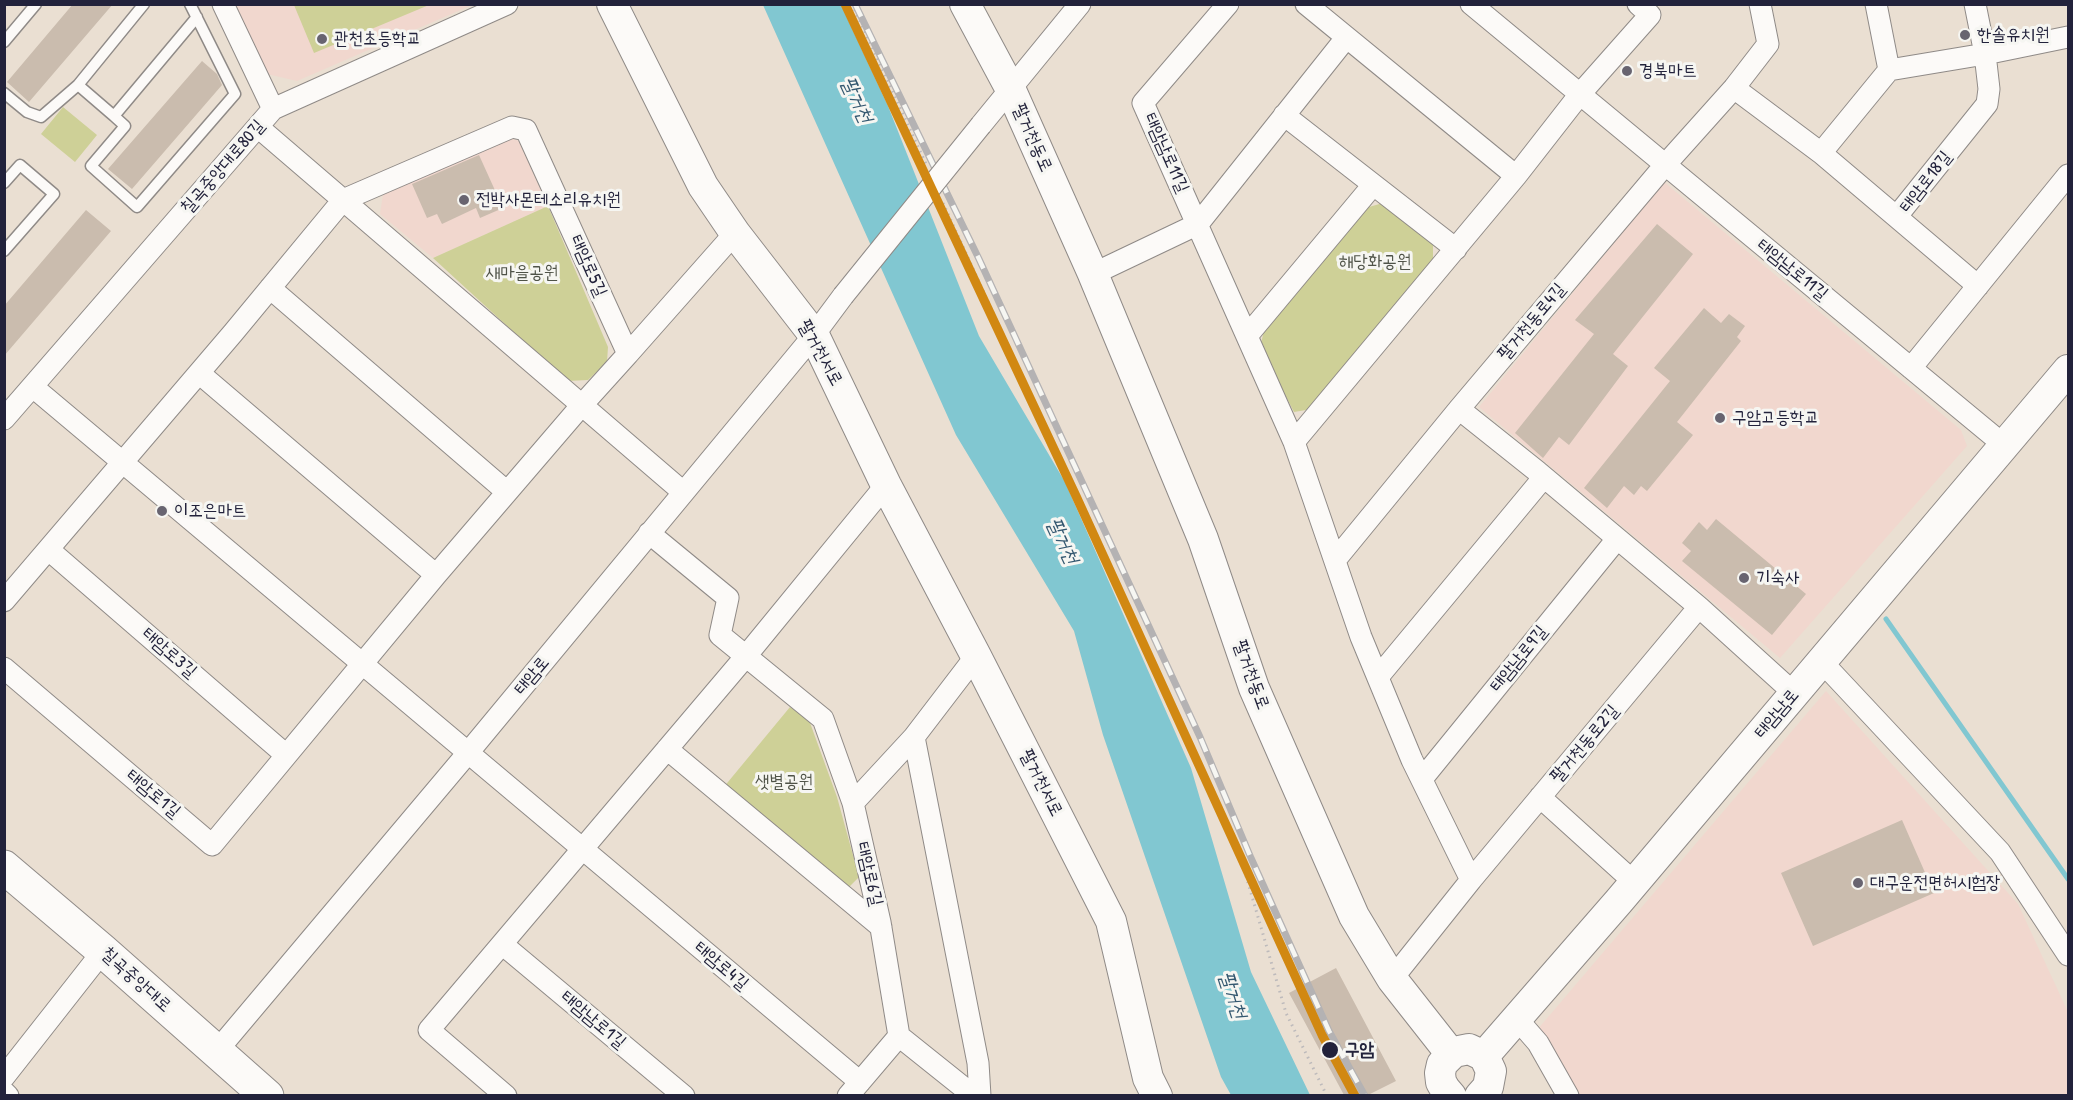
<!DOCTYPE html>
<html>
<head>
<meta charset="utf-8">
<style>
  body { margin:0 }
  #map { position:relative; width:2073px; height:1100px; overflow:hidden; background:#eadfd2; font-family:"Patrick Hand",sans-serif }
  canvas { display:block }
  .frame { position:absolute; inset:0; border:6px solid #22223b; pointer-events:none }
</style>
</head>
<body>
<div id="map">
<canvas width="2073" height="1100"></canvas>
<div class="frame"></div>
</div>
<script>
const c = document.querySelector('canvas').getContext('2d');
c.lineJoin = 'round';
function fill(path, color) {
  c.fillStyle = color;
  c.fill(path, 'evenodd');
}
function shape(rows) {
  const path = new Path2D();
  for (const r of rows) {
    path.moveTo(r[0], r[1]);
    for (let i = 2; i < r.length; i += 2) path.lineTo(r[i], r[i + 1]);
  }
  return path;
}
function strokePath(path, color, width, dash) {
  c.strokeStyle = color;
  c.lineWidth = width;
  c.lineCap = dash ? 'butt' : 'round';
  c.setLineDash(dash || []);
  c.stroke(path);
}
function write(font, color, halo, rows, align = 'center') {
  c.font = font + ' "Patrick Hand","Poor Story",sans-serif';
  c.lineWidth = 6;
  c.setLineDash([]);
  c.textBaseline = 'middle';
  c.strokeStyle = halo;
  c.fillStyle = color;
  for (const [text, x, y, turn = 0] of rows) {
    c.save();
    c.translate(x, y);
    c.rotate((+turn || 0) * Math.PI / 180);
    c.textAlign = isNaN(turn) ? turn : align;
    if (halo) c.strokeText(text, 0, 0);
    c.fillText(text, 0, 0);
    c.restore();
  }
}
fill(shape([
  [235,5,472,5,297,81,267,74],
  [507,137,519,141,548,206,433,258,380,214,383,194],
  [1664,182,1961,430,1967,446,1780,658,1479,407],
  [1826,691,2018,904,2068,1012,2068,1095,1576,1095,1537,1030]
]), '#f1d7ce');
fill(shape([
  [294,5,429,5,314,53],
  [63,107,97,135,75,162,41,134],
  [1383,203,1433,242,1433,261,1312,409,1294,412,1260,347,1264,331,1362,209],
  [548,206,608,347,607,362,588,380,567,381,433,258],
  [790,707,809,720,837,797,859,877,846,890,723,788]
]), '#ced097');
fill(shape([
  [763,5,841,5,888,106,979,336,1065,482,1191,768,1251,972,1310,1095,1231,1095,1221,1077,1103,735,1074,631,956,435]
]), '#81c7d1');
strokePath(shape([
  [1886,619,2068,879]
]), '#81c7d1', 5);
fill(shape([
  [73,4,113,4,29,102,7,82],
  [202,61,217,74,222,85,132,189,108,169],
  [479,155,503,208,480,218,476,208,442,224,437,214,427,218,412,184],
  [86,210,111,231,4,356,4,306],
  [1657,224,1693,254,1613,354,1628,366,1569,445,1559,437,1543,458,1515,433,1594,334,1575,320],
  [1704,308,1721,323,1729,314,1745,326,1737,337,1741,341,1677,422,1693,435,1647,491,1641,486,1634,495,1624,486,1607,508,1584,488,1670,381,1654,368],
  [1716,519,1806,594,1772,635,1682,561,1691,551,1682,543,1699,522,1707,530],
  [1902,820,1934,893,1813,946,1781,873],
  [1336,968,1396,1081,1368,1095,1344,1095,1289,993]
]), '#cabcae');
const lane = shape([
  [144,4,78,85,114,116,197,17],
  [4,42,36,4],
  [4,93,27,112,41,117,78,85],
  [114,116,125,126,91,166,137,207,235,94,190,4],
  [4,183,20,165,54,194,4,251]
]);
const street = shape([
  [223,4,273,109],
  [1228,4,1143,103,1294,442,1361,637,1412,760,1471,880],
  [1306,4,1516,176],
  [1471,4,2004,445],
  [1975,4,1985,54,2068,37],
  [1889,70,1985,54,1989,89,1987,104,1897,216],
  [1734,88,1821,153,1978,286],
  [1284,115,1456,249],
  [981,125,1080,4],
  [258,127,683,492],
  [1821,153,1889,70,1876,4],
  [1093,274,1198,224,1346,38],
  [270,288,507,492],
  [1247,336,1373,185],
  [628,354,735,233],
  [1911,368,2068,175],
  [199,373,436,575],
  [33,387,860,1082],
  [1459,409,1538,472,1699,607,1795,694],
  [4,419,273,109,507,4],
  [1294,442,1516,176,1580,94,1650,15,1638,4],
  [649,533,728,598,720,635,823,719,853,803,880,922,899,1036,974,1096],
  [49,550,286,755],
  [1336,559,1459,409,1665,165,1734,88,1768,44,1760,4],
  [4,601,233,333,343,200,512,127,526,130,628,354,581,406,436,575,212,845,4,668],
  [1822,662,2000,852,2068,955],
  [1378,677,1544,477],
  [914,737,978,1063,980,1096],
  [667,749,881,927],
  [1422,779,1617,539],
  [1540,797,1634,882],
  [853,803,914,737,976,656],
  [502,944,684,1096],
  [1392,979,1471,880,1699,607],
  [1518,1020,1538,1043,1568,1096],
  [216,1052,467,754,814,335,843,296],
  [4,1077,103,951],
  [4,1092,8,1096],
  [506,1096,429,1030,746,656,886,485],
  [848,1096,899,1036]
]);
const secondary = shape([
  [612,4,703,186,735,233,814,335,886,485,976,656,1111,921,1148,1078,1157,1096],
  [965,4,1010,88,1093,274,1203,539,1254,688,1354,916,1392,979,1451,1054],
  [1484,1056,1619,901,2068,370],
  [1451,1096,1445,1089,1441,1082,1440,1073,1442,1064,1454,1052,1469,1049,1484,1056,1491,1071,1488,1087,1480,1096]
]);
const primary = shape([
  [4,867,103,951,267,1096]
]);
strokePath(lane, '#8f8a87', 13);
strokePath(street, '#8f8a87', 23);
strokePath(secondary, '#8f8a87', 32);
strokePath(primary, '#8f8a87', 35);
strokePath(shape([
  [852,4,926,164],
  [943,203,1017,365,1086,511,1196,755,1242,862,1286,1013,1327,1096]
]), '#bdbabb', 3, [1.5, 4.5]);
strokePath(lane, '#fcfaf8', 10);
strokePath(street, '#fcfaf8', 21);
strokePath(secondary, '#fcfaf8', 30);
strokePath(primary, '#fcfaf8', 33);
const rail = shape([
  [855,4,979,259,1200,737,1251,858,1329,1031,1365,1096]
]);
strokePath(rail, '#b4b2b3', 7);
strokePath(rail, '#f6f6f2', 4.5, [14]);
const streetBridge = shape([
  [843,296,981,125]
]);
strokePath(streetBridge, '#8f8a87', 23, []);
strokePath(streetBridge, '#fcfaf8', 21);
strokePath(shape([
  [845,4,1076,496,1322,1035,1355,1096]
]), '#d18812', 9);
for (const [x, y, r, color] of [
  [1965,35,6,"#686470"],
  [322,39,6,"#686470"],
  [1627,71,6,"#686470"],
  [464,200,6,"#686470"],
  [1720,418,6,"#686470"],
  [162,511,6,"#686470"],
  [1744,578,6,"#686470"],
  [1858,883,6,"#686470"],
  [1330,1050,9,"#22223b"]
]) {
  const dot = new Path2D();
  dot.arc(x, y, r, 0, 2 * Math.PI);
  c.fillStyle = color;
  c.fill(dot);
  strokePath(dot, '#f6f6f2', 2);
}
write('18px', '#22223b', '#f6f6f2', [
  ["한솔유치원",1977,35],
  ["관천초등학교",334,39],
  ["경북마트",1639,71],
  ["전박사몬테소리유치원",476,200],
  ["구암고등학교",1732,418],
  ["이조은마트",174,511],
  ["기숙사",1756,578],
  ["대구운전면허시험장",1870,883]
], 'left');
write('18px', '#22223b', '#f6f6f2', [
  ["팔거천동로",1032,138,66],
  ["태암남로11길",1166,153,66],
  ["칠곡중앙대로80길",223,167,-49],
  ["태암로18길",1926,182,-52],
  ["태암로5길",588,266,66],
  ["태암남로11길",1792,270,39],
  ["팔거천동로4길",1532,322,-50],
  ["팔거천서로",820,353,61],
  ["태암로3길",169,653,41],
  ["태암남로9길",1519,659,-51],
  ["팔거천동로",1251,675,70],
  ["태암로",532,676,-50],
  ["태암남로",1777,714,-50],
  ["팔거천동로2길",1585,744,-50],
  ["팔거천서로",1041,783,63],
  ["태암로1길",153,794,40],
  ["태암로6길",869,874,77],
  ["태암로4길",721,966,40],
  ["칠곡중앙대로",136,980,42],
  ["태암남로1길",593,1020,40]
]);
write('18px', '#4f5348', '#f6f6f2', [
  ["해당화공원",1375,262],
  ["새마을공원",522,273],
  ["샛별공원",784,782]
]);
write('bold 18px', '#22223b', '#f6f6f2', [
  ["구암",1345,1050]
], 'left');
write('italic 20px', '#345870', '#f6f6f2', [
  ["팔거천",856,100,65],
  ["팔거천",1062,541,65],
  ["팔거천",1232,995,72]
]);
</script>
</body>
</html>
